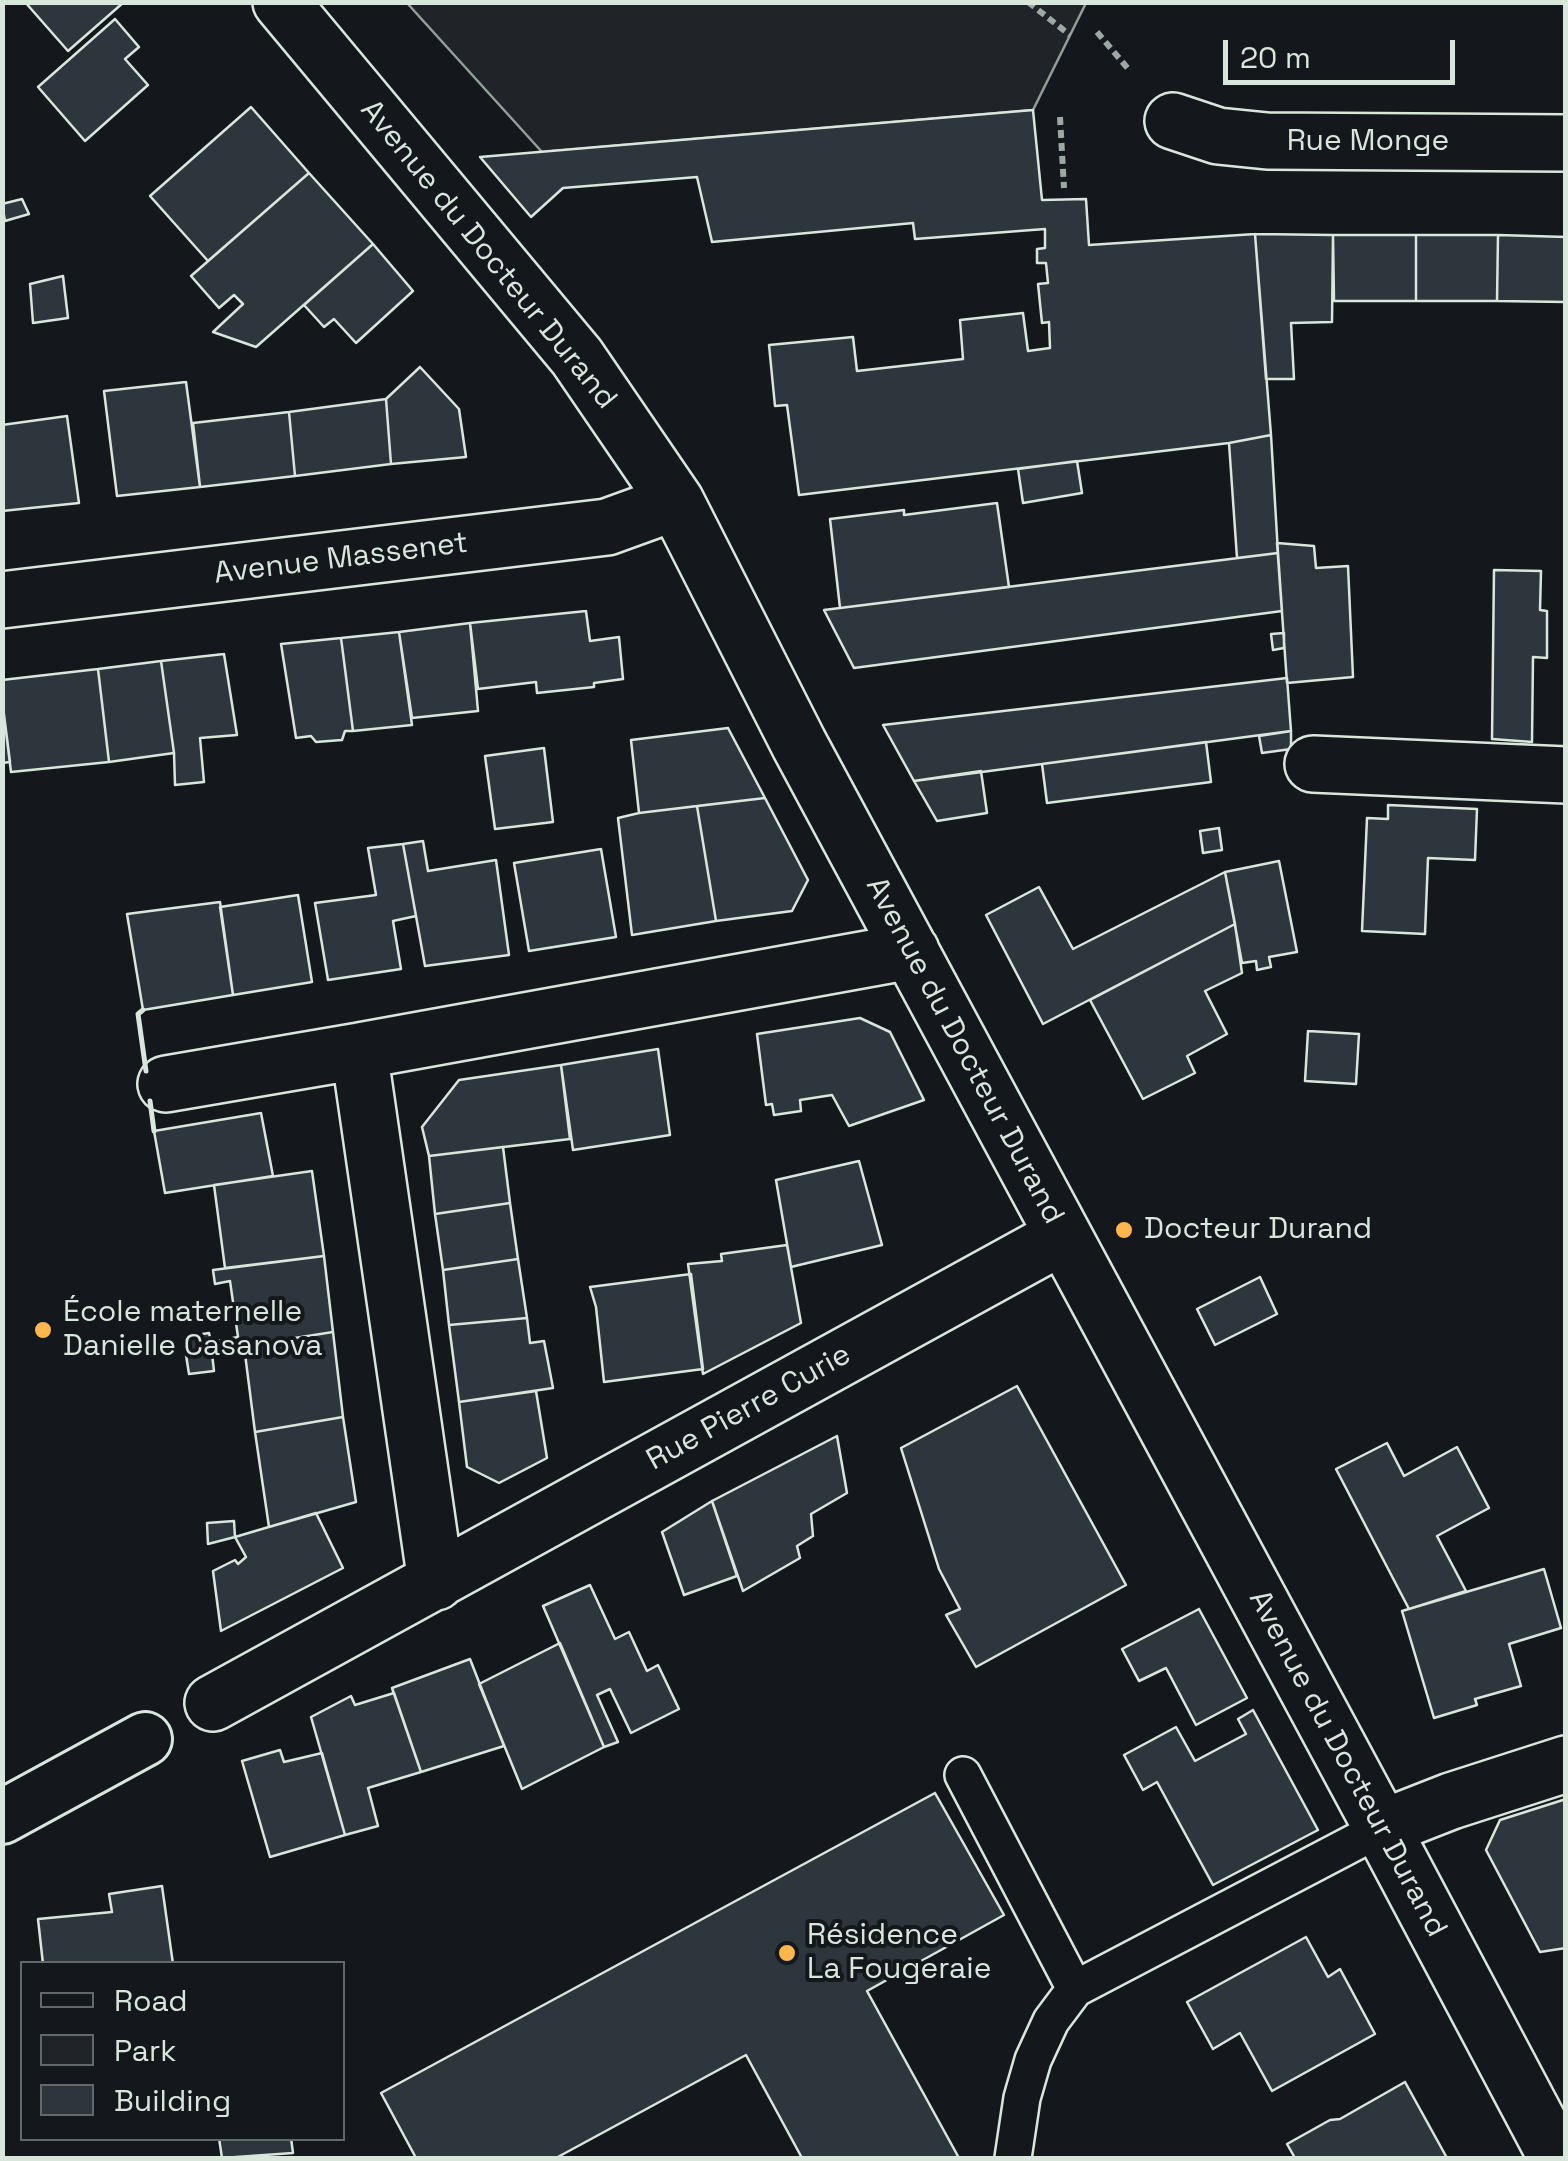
<!DOCTYPE html>
<html>
<head>
<meta charset="utf-8">
<style>
  body { margin:0 }
  #map { position:relative; width:1568px; height:2161px; overflow:hidden; background:#14181c; font-family:"Space Grotesk",sans-serif }
  canvas { display:block }
  .frame { position:absolute; inset:0; border:5px solid #d8e6dc; pointer-events:none }
  .legend { position:absolute; left:20px; top:1961px; width:325px; height:180px; box-sizing:border-box; background:#14181c; border:2px solid #626a69; margin:0; padding:12px 18px; list-style:none; font-size:30px; color:#d8e6dc }
  .legend li { display:flex; align-items:center; gap:20px; height:50px }
  .legend b { width:50px; border:2px solid #626a69 }
  .scale { position:absolute; left:1223px; top:40px; width:232px; height:45px; box-sizing:border-box; border:5px solid #d8e6dc; border-top:0; padding-left:12px; font-size:30px; line-height:35px; white-space:nowrap; color:#d8e6dc; -webkit-text-stroke:8px #14181c; paint-order:stroke }
</style>
</head>
<body>
<div id="map">
<canvas width="1568" height="2161"></canvas>
<div class="frame"></div>
<ul class="legend">
<li><b style="height:12px;background:#14181c"></b>Road</li>
<li><b style="height:28px;background:#202428"></b>Park</li>
<li><b style="height:28px;background:#2c363c"></b>Building</li>
</ul>
<div class="scale">20 m</div>
</div>
<script>
const c = document.querySelector('canvas').getContext('2d');
c.lineJoin = 'round';
function fill(path, color) {
  c.fillStyle = color;
  c.fill(path, 'evenodd');
}
function shape(rows) {
  const path = new Path2D();
  for (const r of rows) {
    path.moveTo(r[0], r[1]);
    for (let i = 2; i < r.length; i += 2) path.lineTo(r[i], r[i + 1]);
  }
  return path;
}
function strokePath(path, color, width, dash) {
  c.strokeStyle = color;
  c.lineWidth = width;
  c.lineCap = dash ? 'butt' : 'round';
  c.setLineDash(dash || []);
  c.stroke(path);
}
function write(font, color, halo, rows, align = 'center') {
  c.font = font + ' "Space Grotesk",sans-serif';
  c.lineWidth = 8;
  c.setLineDash([]);
  c.textBaseline = 'middle';
  c.strokeStyle = halo;
  c.fillStyle = color;
  for (const [text, x, y, turn = 0] of rows) {
    c.save();
    c.translate(x, y);
    c.rotate((+turn || 0) * Math.PI / 180);
    c.textAlign = isNaN(turn) ? turn : align;
    if (halo) c.strokeText(text, 0, 0);
    c.fillText(text, 0, 0);
    c.restore();
  }
}
const green = shape([
  [407,3,1086,3,1033,110,542,152,407,3]
]);
fill(green, '#202428');
strokePath(green, '#939e99', 2.5);
const building = shape([
  [25,2,124,2,68,51,25,2],
  [115,19,139,47,125,59,148,85,85,141,38,87,115,19],
  [251,107,309,173,208,261,150,196,251,107],
  [1033,110,1042,200,1086,199,1089,245,1255,234,1271,435,1229,443,799,495,787,405,775,406,769,345,853,337,857,371,963,359,960,320,1023,313,1028,351,1050,348,1049,322,1042,323,1038,284,1048,283,1046,263,1037,263,1037,249,1045,248,1045,229,915,239,913,223,712,242,697,177,563,188,531,217,480,157,1033,110],
  [309,173,373,244,256,347,213,332,243,304,234,295,219,308,191,276,309,173],
  [22,199,29,214,5,221,2,204,22,199],
  [1255,234,1333,235,1332,322,1291,323,1294,379,1266,379,1255,234],
  [1333,235,1416,235,1416,301,1334,301,1333,235],
  [1416,235,1498,235,1497,301,1416,301,1416,235],
  [1498,235,1566,237,1566,302,1497,301,1498,235],
  [373,244,413,291,356,343,334,319,324,327,304,305,373,244],
  [63,276,68,318,33,323,30,284,63,276],
  [420,367,459,409,466,457,391,464,386,399,420,367],
  [186,382,200,487,117,496,104,391,186,382],
  [386,399,391,464,295,476,289,412,386,399],
  [289,412,295,476,200,487,193,423,289,412],
  [67,416,79,503,2,511,2,425,67,416],
  [1271,435,1278,553,1237,558,1229,443,1271,435],
  [1077,461,1082,493,1023,503,1018,469,1077,461],
  [997,503,1009,587,840,608,830,519,904,510,904,515,997,503],
  [1277,543,1314,546,1316,568,1348,566,1353,677,1287,683,1277,543],
  [1278,553,1282,611,854,668,824,610,1278,553],
  [1494,570,1541,571,1540,610,1547,611,1547,658,1533,657,1532,742,1492,739,1494,570],
  [586,611,590,641,619,637,623,679,594,683,594,687,537,693,536,682,478,689,470,623,586,611],
  [470,623,478,711,412,718,399,632,470,623],
  [399,632,412,725,353,731,341,638,399,632],
  [1284,633,1284,648,1273,650,1271,634,1284,633],
  [341,638,353,731,345,731,342,740,316,742,311,736,296,738,281,644,341,638],
  [224,654,237,735,200,738,204,782,175,785,174,753,161,661,224,654],
  [161,661,174,753,109,762,98,669,161,661],
  [98,669,109,762,11,772,2,699,2,680,98,669],
  [1287,678,1291,731,914,781,883,725,1287,678],
  [2,699,10,762,2,763,2,699],
  [728,728,765,798,639,813,631,740,728,728],
  [1291,731,1291,749,1262,753,1259,736,1291,731],
  [1206,742,1211,782,1047,803,1042,764,1206,742],
  [544,748,553,822,495,829,485,756,544,748],
  [981,771,987,813,937,821,914,781,981,771],
  [765,798,808,880,792,911,716,921,697,806,765,798],
  [1388,805,1477,809,1475,860,1428,858,1425,934,1362,931,1367,818,1388,819,1388,805],
  [697,806,716,921,632,935,618,818,639,813,697,806],
  [1219,828,1222,850,1203,853,1200,831,1219,828],
  [423,841,428,871,496,860,509,955,425,966,403,844,423,841],
  [403,844,416,916,393,921,401,969,328,980,315,903,376,895,368,848,403,844],
  [601,849,616,937,529,951,514,863,601,849],
  [1279,861,1297,952,1269,957,1271,967,1257,970,1256,961,1242,963,1225,872,1279,861],
  [1225,872,1235,924,1043,1024,986,915,1039,887,1073,949,1225,872],
  [298,895,312,982,233,995,220,907,298,895],
  [220,902,233,995,143,1010,127,914,220,902],
  [1235,924,1242,973,1205,991,1227,1034,1187,1056,1195,1073,1143,1099,1090,1000,1235,924],
  [860,1018,890,1032,924,1100,849,1126,832,1095,800,1100,801,1111,774,1115,772,1104,766,1105,757,1034,860,1018],
  [1308,1031,1359,1034,1356,1084,1305,1081,1308,1031],
  [658,1049,670,1135,573,1150,561,1065,658,1049],
  [561,1065,570,1139,429,1156,422,1127,459,1080,561,1065],
  [261,1113,273,1176,165,1193,154,1131,261,1113],
  [503,1147,510,1203,435,1214,429,1156,503,1147],
  [859,1161,882,1245,791,1267,776,1180,859,1161],
  [312,1171,324,1256,225,1268,214,1185,312,1171],
  [510,1203,518,1259,443,1270,435,1214,510,1203],
  [787,1245,801,1323,703,1374,688,1264,722,1261,721,1254,787,1245],
  [324,1256,333,1332,244,1346,212,1354,186,1355,184,1337,209,1333,211,1342,238,1337,230,1281,215,1284,213,1270,324,1256],
  [518,1259,527,1318,449,1325,443,1270,518,1259],
  [691,1274,703,1369,604,1382,596,1307,590,1287,691,1274],
  [1260,1277,1277,1314,1215,1345,1197,1309,1260,1277],
  [527,1318,530,1343,544,1341,553,1388,459,1402,449,1325,527,1318],
  [333,1332,343,1417,255,1432,244,1346,333,1332],
  [212,1354,214,1371,189,1374,186,1355,212,1354],
  [1017,1386,1126,1585,976,1667,946,1615,960,1609,939,1569,901,1448,1017,1386],
  [536,1391,547,1458,499,1483,467,1467,459,1402,536,1391],
  [343,1417,356,1502,269,1527,255,1432,343,1417],
  [837,1436,847,1493,811,1514,813,1536,797,1546,800,1558,743,1591,712,1501,837,1436],
  [1387,1443,1404,1476,1457,1447,1489,1508,1437,1536,1466,1591,1409,1609,1336,1469,1387,1443],
  [712,1501,737,1576,684,1595,662,1532,712,1501],
  [316,1513,343,1568,221,1631,213,1571,235,1560,238,1564,246,1557,235,1537,316,1513],
  [234,1521,235,1537,208,1544,207,1523,234,1521],
  [1544,1569,1561,1628,1509,1644,1521,1686,1475,1699,1477,1705,1434,1718,1402,1611,1544,1569],
  [590,1585,615,1639,629,1632,647,1671,658,1665,679,1709,631,1733,610,1689,597,1695,618,1742,604,1747,543,1606,590,1585],
  [1199,1609,1247,1698,1196,1725,1166,1668,1139,1681,1122,1649,1199,1609],
  [560,1643,604,1747,522,1789,479,1684,560,1643],
  [470,1659,504,1746,421,1772,392,1688,470,1659],
  [394,1693,421,1772,368,1788,378,1826,345,1835,311,1717,351,1696,355,1705,394,1693],
  [1253,1710,1318,1830,1213,1885,1157,1782,1143,1790,1124,1755,1176,1727,1195,1761,1246,1734,1238,1719,1253,1710],
  [280,1750,284,1762,322,1753,345,1835,270,1857,242,1761,280,1750],
  [935,1793,1004,1915,867,1991,959,2158,802,2158,746,2055,556,2158,416,2158,381,2093,935,1793],
  [1566,1799,1566,1948,1540,1952,1486,1850,1500,1820,1566,1799],
  [162,1886,173,1964,43,1964,38,1919,112,1912,109,1894,162,1886],
  [1306,1937,1328,1977,1340,1969,1375,2034,1272,2091,1240,2033,1213,2049,1187,2002,1306,1937],
  [1405,2082,1447,2158,1295,2158,1287,2144,1330,2120,1340,2119,1405,2082],
  [219,2138,291,2138,293,2153,222,2158,219,2138]
]);
fill(building, '#2c363c');
strokePath(building, '#d8e6dc', 2.5);
const service = shape([
  [963,1775,1075,1989,1382,1828],
  [1013,2158,1022,2098,1033,2060,1051,2021,1075,1989]
]);
const pedestrian = shape([
  [2,1817,145,1739]
]);
const minor = shape([
  [281,2,577,357,676,502,799,744,1382,1828,1557,2158],
  [1173,121,1218,136,1267,141,1566,143],
  [2,600,607,527,676,502],
  [1313,764,1566,775],
  [166,1084,359,1051],
  [436,1582,359,1051,911,951],
  [213,1703,1063,1236],
  [1382,1828,1451,1801,1566,1764]
]);
strokePath(service, '#d8e6dc', 40);
strokePath(pedestrian, '#d8e6dc', 58);
strokePath(minor, '#d8e6dc', 60);
strokePath(shape([
  [1028,2,1070,35],
  [1097,32,1130,71],
  [1060,117,1064,188]
]), '#9da8a2', 6, [8, 5]);
strokePath(service, '#14181c', 35);
strokePath(pedestrian, '#14181c', 52);
strokePath(minor, '#14181c', 55);
strokePath(shape([
  [143,1010,138,1014,146,1071],
  [150,1101,154,1131]
]), '#d8e6dc', 5);
for (const [x, y, r, color] of [
  [1124,1230,10,"#ffb74d"],
  [43,1330,10,"#ffb74d"],
  [787,1953,10,"#ffb74d"]
]) {
  const dot = new Path2D();
  dot.arc(x, y, r, 0, 2 * Math.PI);
  c.fillStyle = color;
  c.fill(dot);
  strokePath(dot, '#14181c', 4);
}
write('30px', '#d8e6dc', '#14181c', [
  ["Rue Monge",1368,142],
  ["Avenue du Docteur Durand",488,255,51],
  ["Avenue Massenet",341,559,-7],
  ["Avenue du Docteur Durand",964,1051,62],
  ["Rue Pierre Curie",749,1408,-29],
  ["Avenue du Docteur Durand",1347,1764,62]
]);
write('30px', '#d8e6dc', '#14181c', [
  ["Docteur Durand",1144,1230],
  ["École maternelle",63,1313],
  ["Danielle Casanova",63,1347],
  ["Résidence",807,1936],
  ["La Fougeraie",807,1970]
], 'left');
</script>
</body>
</html>
